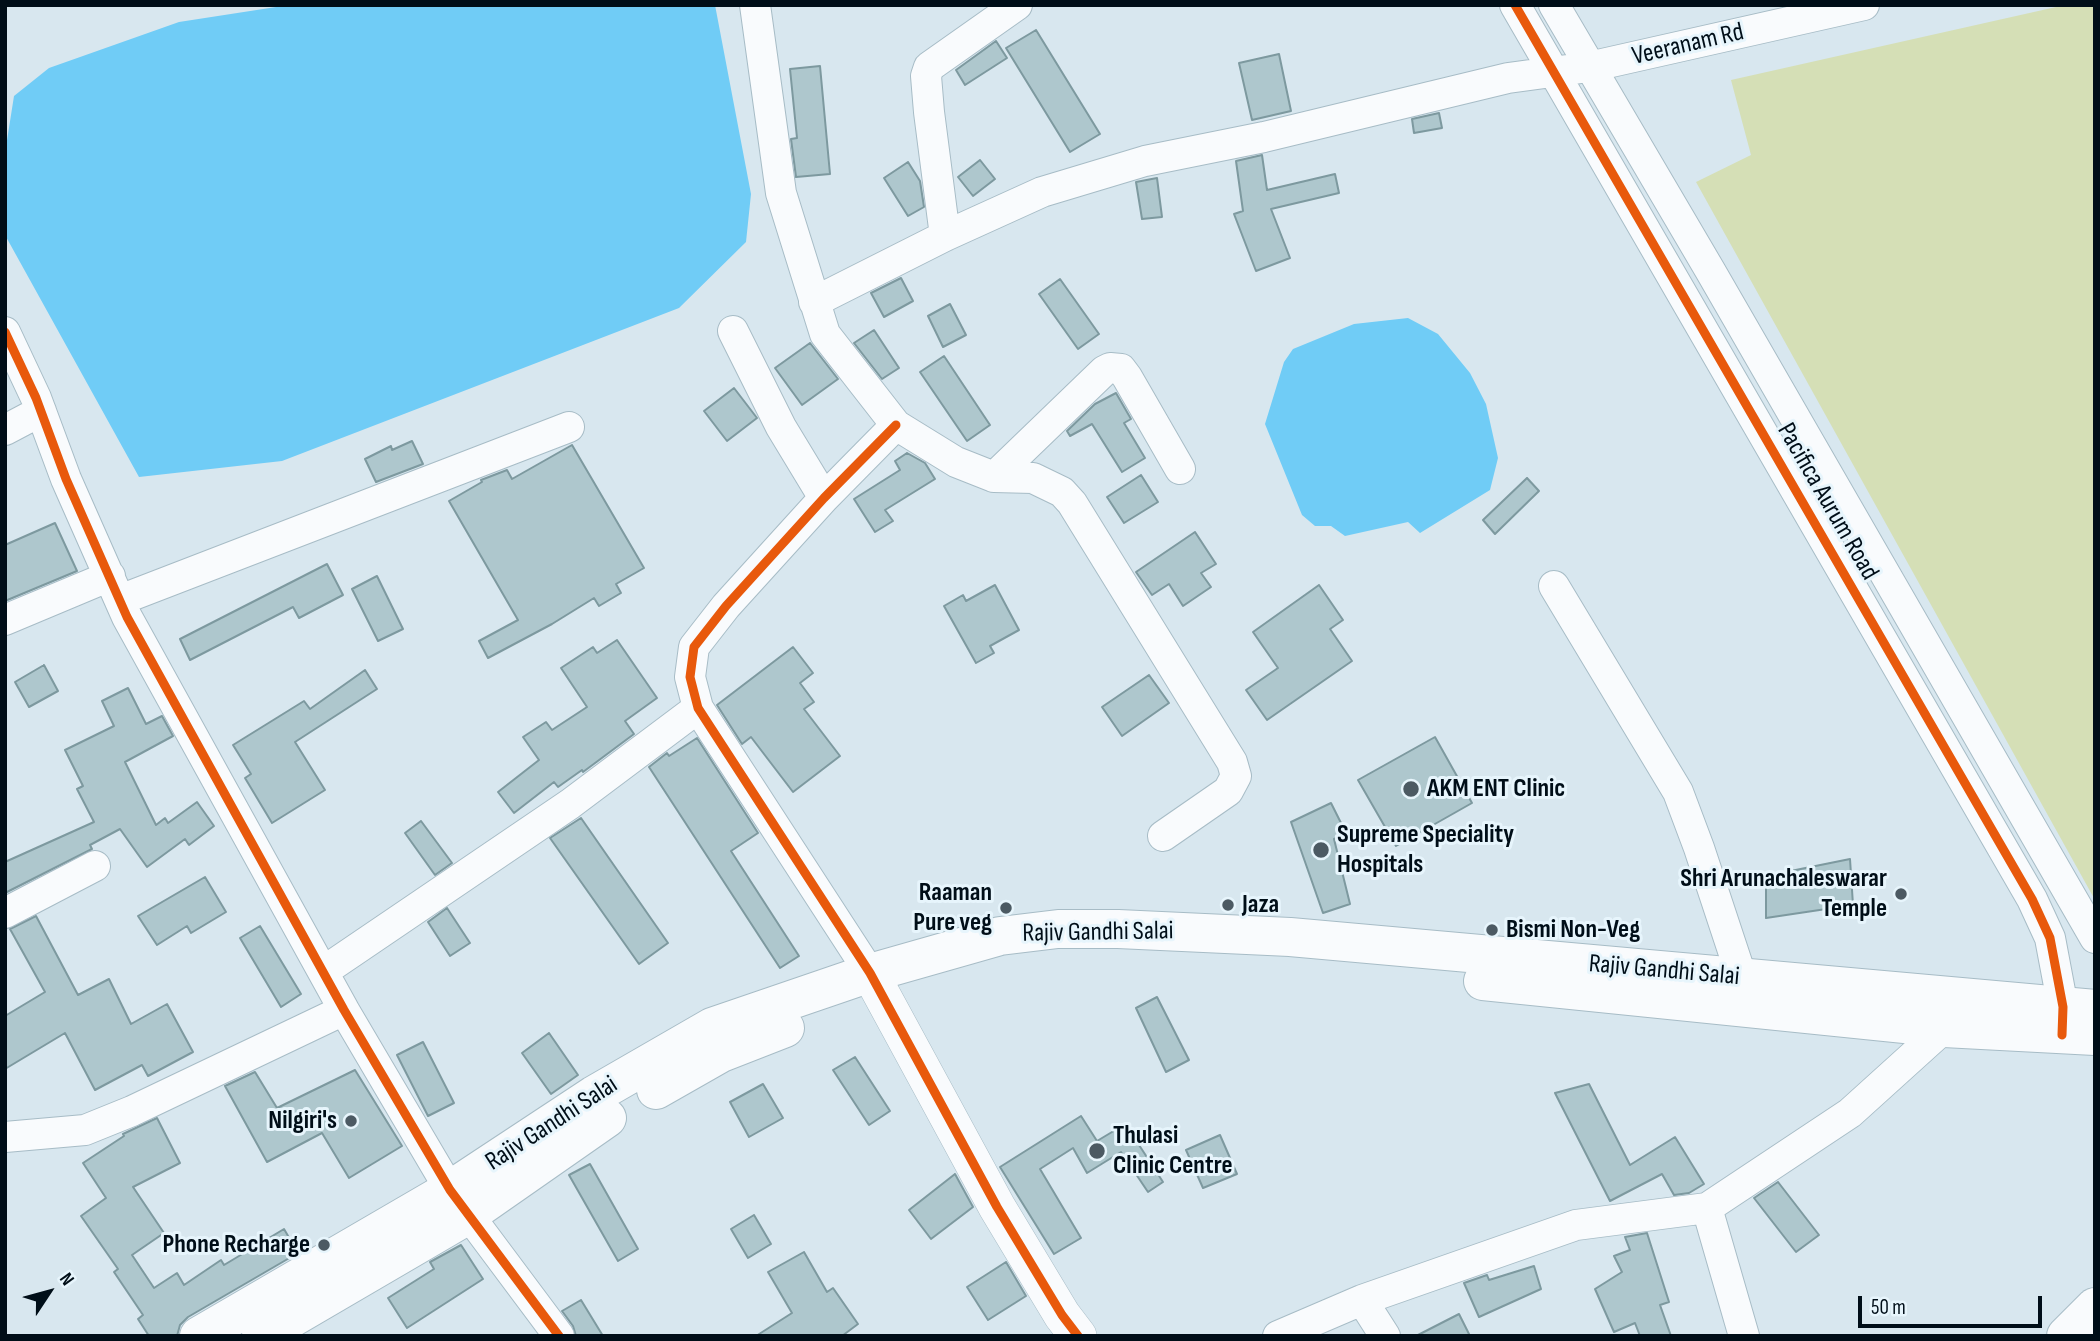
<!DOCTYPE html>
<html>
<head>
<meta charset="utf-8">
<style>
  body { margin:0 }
  #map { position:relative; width:2100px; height:1341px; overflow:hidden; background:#d8e7ef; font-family:"Sofia Sans Condensed",sans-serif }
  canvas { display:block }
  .frame { position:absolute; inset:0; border:7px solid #000e18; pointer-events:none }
  .north { position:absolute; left:14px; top:1257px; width:70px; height:70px; -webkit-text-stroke:5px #e7f5fc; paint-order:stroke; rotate:54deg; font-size:19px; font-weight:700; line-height:28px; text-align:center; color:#000e18 }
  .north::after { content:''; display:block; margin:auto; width:24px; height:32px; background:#000e18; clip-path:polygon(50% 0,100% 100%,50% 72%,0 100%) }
  .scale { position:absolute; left:1858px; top:1296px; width:184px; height:32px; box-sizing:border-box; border:4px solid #000e18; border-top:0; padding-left:9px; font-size:21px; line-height:24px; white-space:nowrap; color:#000e18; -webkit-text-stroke:5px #e7f5fc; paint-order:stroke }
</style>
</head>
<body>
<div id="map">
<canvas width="2100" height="1341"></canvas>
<div class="frame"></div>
<div class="north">N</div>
<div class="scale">50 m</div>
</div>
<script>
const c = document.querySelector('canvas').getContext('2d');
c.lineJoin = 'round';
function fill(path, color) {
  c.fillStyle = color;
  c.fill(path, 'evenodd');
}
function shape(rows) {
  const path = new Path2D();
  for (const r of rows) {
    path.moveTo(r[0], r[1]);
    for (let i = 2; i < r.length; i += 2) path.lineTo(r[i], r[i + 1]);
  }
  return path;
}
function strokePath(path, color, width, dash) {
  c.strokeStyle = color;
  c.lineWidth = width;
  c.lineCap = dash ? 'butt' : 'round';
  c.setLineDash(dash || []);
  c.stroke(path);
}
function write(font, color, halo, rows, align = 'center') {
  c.font = font + ' "Sofia Sans Condensed",sans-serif';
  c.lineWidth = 6;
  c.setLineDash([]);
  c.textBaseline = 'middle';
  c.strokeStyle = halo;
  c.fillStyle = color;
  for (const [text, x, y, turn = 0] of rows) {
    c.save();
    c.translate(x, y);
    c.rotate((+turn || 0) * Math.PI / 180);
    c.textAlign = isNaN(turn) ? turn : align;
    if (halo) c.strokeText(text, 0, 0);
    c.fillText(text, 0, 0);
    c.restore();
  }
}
fill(shape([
  [2065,5,2095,5,2095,900,1696,182,1751,155,1731,80]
]), '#d5dfb6');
fill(shape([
  [289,5,715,5,751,194,746,242,679,308,282,461,139,477,5,235,5,153,14,96,49,68,179,22],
  [1408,318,1438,334,1470,373,1486,404,1498,458,1490,490,1420,533,1408,522,1345,536,1331,526,1315,526,1302,515,1265,424,1284,362,1293,349,1354,324]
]), '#70ccf6');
const building = shape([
  [1036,30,1100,134,1070,152,1006,48,1036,30],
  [996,41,1007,58,965,85,956,70,996,41],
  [1279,54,1291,111,1252,120,1239,63,1279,54],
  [820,66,830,174,796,177,791,139,797,138,790,69,820,66],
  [1439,113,1442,128,1414,133,1412,119,1439,113],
  [1262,155,1267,190,1335,174,1339,193,1271,209,1290,258,1256,271,1234,214,1243,211,1236,161,1262,155],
  [980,160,995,179,973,196,958,177,980,160],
  [908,162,920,181,924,207,908,216,884,178,908,162],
  [1157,178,1162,217,1142,219,1136,182,1157,178],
  [901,278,913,301,884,317,871,293,901,278],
  [1060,279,1099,334,1078,349,1039,294,1060,279],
  [950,304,966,335,943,347,928,316,950,304],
  [874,330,899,368,882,379,854,343,874,330],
  [810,343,838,379,802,405,775,368,810,343],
  [944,356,990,425,967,441,920,372,944,356],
  [734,388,757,418,727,441,704,411,734,388],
  [1116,393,1131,419,1124,423,1145,458,1122,472,1092,424,1070,436,1067,431,1095,404,1116,393],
  [412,441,423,464,376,482,365,459,391,446,392,450,412,441],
  [572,445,644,568,616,584,621,593,599,606,594,598,552,624,488,658,479,641,518,620,449,501,482,482,481,480,507,470,512,479,572,445],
  [907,453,925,463,935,479,885,510,893,521,875,532,854,499,900,470,895,461,907,453],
  [1141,475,1158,502,1124,523,1107,497,1141,475],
  [1527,478,1539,491,1495,534,1483,520,1527,478],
  [55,523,77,571,5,601,5,545,55,523],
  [1195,532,1216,564,1201,573,1211,587,1183,606,1169,584,1152,595,1136,572,1195,532],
  [327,564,343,595,299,618,293,607,190,660,180,639,327,564],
  [377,576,403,629,378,641,352,589,377,576],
  [995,585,1019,630,990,646,994,653,976,663,944,606,963,595,966,601,995,585],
  [1319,585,1343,620,1330,629,1352,661,1267,720,1246,690,1278,668,1253,632,1319,585],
  [617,640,657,698,625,721,634,734,583,772,582,770,558,787,554,782,514,813,498,792,539,760,523,737,546,722,552,730,587,707,561,668,593,647,597,653,617,640],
  [793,647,813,673,800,683,814,702,804,709,840,756,793,792,751,737,742,744,717,705,793,647],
  [44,665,58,691,29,707,15,682,44,665],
  [365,670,377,689,295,742,325,790,272,823,245,778,251,774,233,745,304,701,310,709,365,670],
  [1149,675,1169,703,1122,736,1102,707,1149,675],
  [128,688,146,724,162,716,173,736,125,762,156,825,165,818,168,823,197,802,214,826,189,845,185,839,147,867,120,829,90,845,92,849,5,893,5,862,94,822,77,789,83,786,65,750,114,726,102,701,128,688],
  [1435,737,1472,803,1396,846,1358,780,1435,737],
  [697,738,758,833,731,851,799,956,780,968,649,767,667,753,669,756,697,738],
  [1331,803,1346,833,1334,839,1350,904,1323,913,1291,822,1331,803],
  [581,818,668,943,639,964,550,838,581,818],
  [421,821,452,863,435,875,405,833,421,821],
  [1850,859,1853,905,1766,918,1766,876,1850,859],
  [205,877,226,912,191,933,187,926,157,945,138,916,205,877],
  [447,908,470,943,450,956,428,922,447,908],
  [36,916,78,995,109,979,131,1024,167,1004,193,1052,148,1076,142,1065,95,1090,65,1033,5,1069,5,1016,45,992,10,929,36,916],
  [260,926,301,994,281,1007,240,938,260,926],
  [1157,997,1189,1060,1166,1072,1136,1008,1157,997],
  [549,1033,578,1075,551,1094,522,1053,549,1033],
  [423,1042,454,1103,428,1116,397,1055,423,1042],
  [855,1057,890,1111,869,1125,833,1070,855,1057],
  [355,1070,402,1146,349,1178,322,1133,267,1162,225,1086,255,1072,277,1108,355,1070],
  [763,1084,783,1118,749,1137,730,1102,763,1084],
  [1589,1084,1630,1165,1675,1137,1704,1184,1689,1193,1674,1195,1662,1174,1610,1201,1555,1093,1589,1084],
  [1081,1116,1097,1141,1117,1129,1120,1133,1128,1128,1163,1182,1148,1192,1121,1152,1087,1173,1073,1148,1040,1169,1081,1238,1054,1254,1000,1167,1081,1116],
  [157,1118,180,1163,133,1187,164,1233,132,1255,154,1288,177,1273,184,1285,221,1260,224,1265,284,1229,298,1253,188,1317,180,1325,177,1336,149,1336,138,1319,143,1315,114,1272,118,1269,81,1216,106,1198,83,1163,124,1136,123,1134,157,1118],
  [1220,1135,1237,1174,1203,1188,1186,1150,1220,1135],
  [590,1164,638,1249,618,1261,569,1175,590,1164],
  [955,1174,973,1207,931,1239,909,1210,955,1174],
  [1778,1182,1819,1235,1796,1252,1754,1198,1778,1182],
  [754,1215,771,1244,748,1258,731,1229,754,1215],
  [1647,1233,1669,1302,1660,1305,1671,1336,1640,1336,1635,1323,1614,1332,1595,1289,1622,1272,1614,1256,1630,1250,1625,1237,1647,1233],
  [461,1245,483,1279,407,1328,388,1298,434,1269,430,1262,461,1245],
  [804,1252,827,1292,833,1288,858,1324,842,1336,756,1336,792,1313,768,1272,804,1252],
  [1006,1262,1026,1296,988,1320,967,1287,1006,1262],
  [1534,1266,1541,1289,1479,1317,1464,1283,1487,1275,1489,1280,1534,1266],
  [581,1300,603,1336,576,1336,573,1326,562,1311,581,1300],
  [1459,1314,1470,1336,1416,1336,1459,1314]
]);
fill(building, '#aec7cd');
strokePath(building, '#7d999f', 2);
const minor = shape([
  [755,5,781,193,825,334,896,425,956,462,994,477,1033,478,1062,492,1072,503,1232,762,1236,776,1228,791,1163,836],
  [1515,5,2032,899,2050,938,2063,1007,2062,1027],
  [1554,5,1711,272,2095,938],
  [945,236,929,112,926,76,929,67,1017,5],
  [814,302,945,236,1042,192,1145,161,1264,137,1508,78,1589,67,1864,5],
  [733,331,781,427,824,498],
  [5,332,36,398,66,479,127,617,344,1010,450,1190,559,1336],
  [5,430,41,411],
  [994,477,1104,371,1110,368,1121,369,1127,377,1180,469],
  [1554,586,1678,792,1699,848,1742,978],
  [120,600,569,427],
  [5,620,110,576],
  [5,913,95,866],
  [324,971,570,804,698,708],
  [870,973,698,708,690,677,694,647,726,606,824,498,896,425],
  [5,1137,85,1130,132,1111,344,1010],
  [1707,1208,1744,1336],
  [1362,1300,1385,1336],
  [1278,1336,1362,1300,1576,1225,1707,1208,1850,1113,1944,1028]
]);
const tertiary = shape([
  [870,973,997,1207,1062,1315,1078,1336]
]);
const secondary = shape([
  [2066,1336,2095,1307]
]);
const primary = shape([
  [1483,981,1944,1028,2095,1036],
  [656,1090,721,1053,785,1028],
  [199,1336,450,1190,594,1095,712,1027,870,973,1000,936,1058,929,1118,929,1290,937,2095,1009],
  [261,1336,468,1215,607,1118]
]);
strokePath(minor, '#a7bcc6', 32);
strokePath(tertiary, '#a7bcc6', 38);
strokePath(secondary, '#a7bcc6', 40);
strokePath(primary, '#a7bcc6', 40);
strokePath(minor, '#f9fbfd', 30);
strokePath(tertiary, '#f9fbfd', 37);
strokePath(secondary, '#f9fbfd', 38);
strokePath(primary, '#f9fbfd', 38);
strokePath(shape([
  [1515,5,2032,899,2050,938,2063,1007,2062,1035],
  [5,332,36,398,66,479,127,617,344,1010,450,1190,559,1336],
  [896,425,824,498,726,606,694,647,690,677,698,708,870,973,997,1207,1062,1315,1078,1336]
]), '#e8590c', 9);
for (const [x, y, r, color] of [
  [1411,789,9,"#4c5a63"],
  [1321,850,9,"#4c5a63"],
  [1901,894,7,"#4c5a63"],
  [1228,905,7,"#4c5a63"],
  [1006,908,7,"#4c5a63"],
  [1492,930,7,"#4c5a63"],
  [351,1121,7,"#4c5a63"],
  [1097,1151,9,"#4c5a63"],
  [324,1245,7,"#4c5a63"]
]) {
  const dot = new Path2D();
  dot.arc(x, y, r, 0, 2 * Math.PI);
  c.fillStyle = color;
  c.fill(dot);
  strokePath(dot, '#e7f5fc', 2.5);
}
write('26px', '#000e18', '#e7f5fc', [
  ["Veeranam Rd",1688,45,-13],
  ["Pacifica Aurum Road",1827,502,60],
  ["Rajiv Gandhi Salai",1098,933,-1],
  ["Rajiv Gandhi Salai",1664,971,5],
  ["Rajiv Gandhi Salai",552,1124,-33]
]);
write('bold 26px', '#000e18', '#e7f5fc', [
  ["AKM ENT Clinic",1427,789],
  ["Supreme Speciality",1337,835],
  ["Hospitals",1337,865],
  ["Shri Arunachaleswarar",1887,879,"right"],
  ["Temple",1887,909,"right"],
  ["Raaman",992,893,"right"],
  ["Pure veg",992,923,"right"],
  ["Jaza",1242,905],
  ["Bismi Non-Veg",1506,930],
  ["Nilgiri's",337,1121,"right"],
  ["Thulasi",1113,1136],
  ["Clinic Centre",1113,1166],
  ["Phone Recharge",310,1245,"right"]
], 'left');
</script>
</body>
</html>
